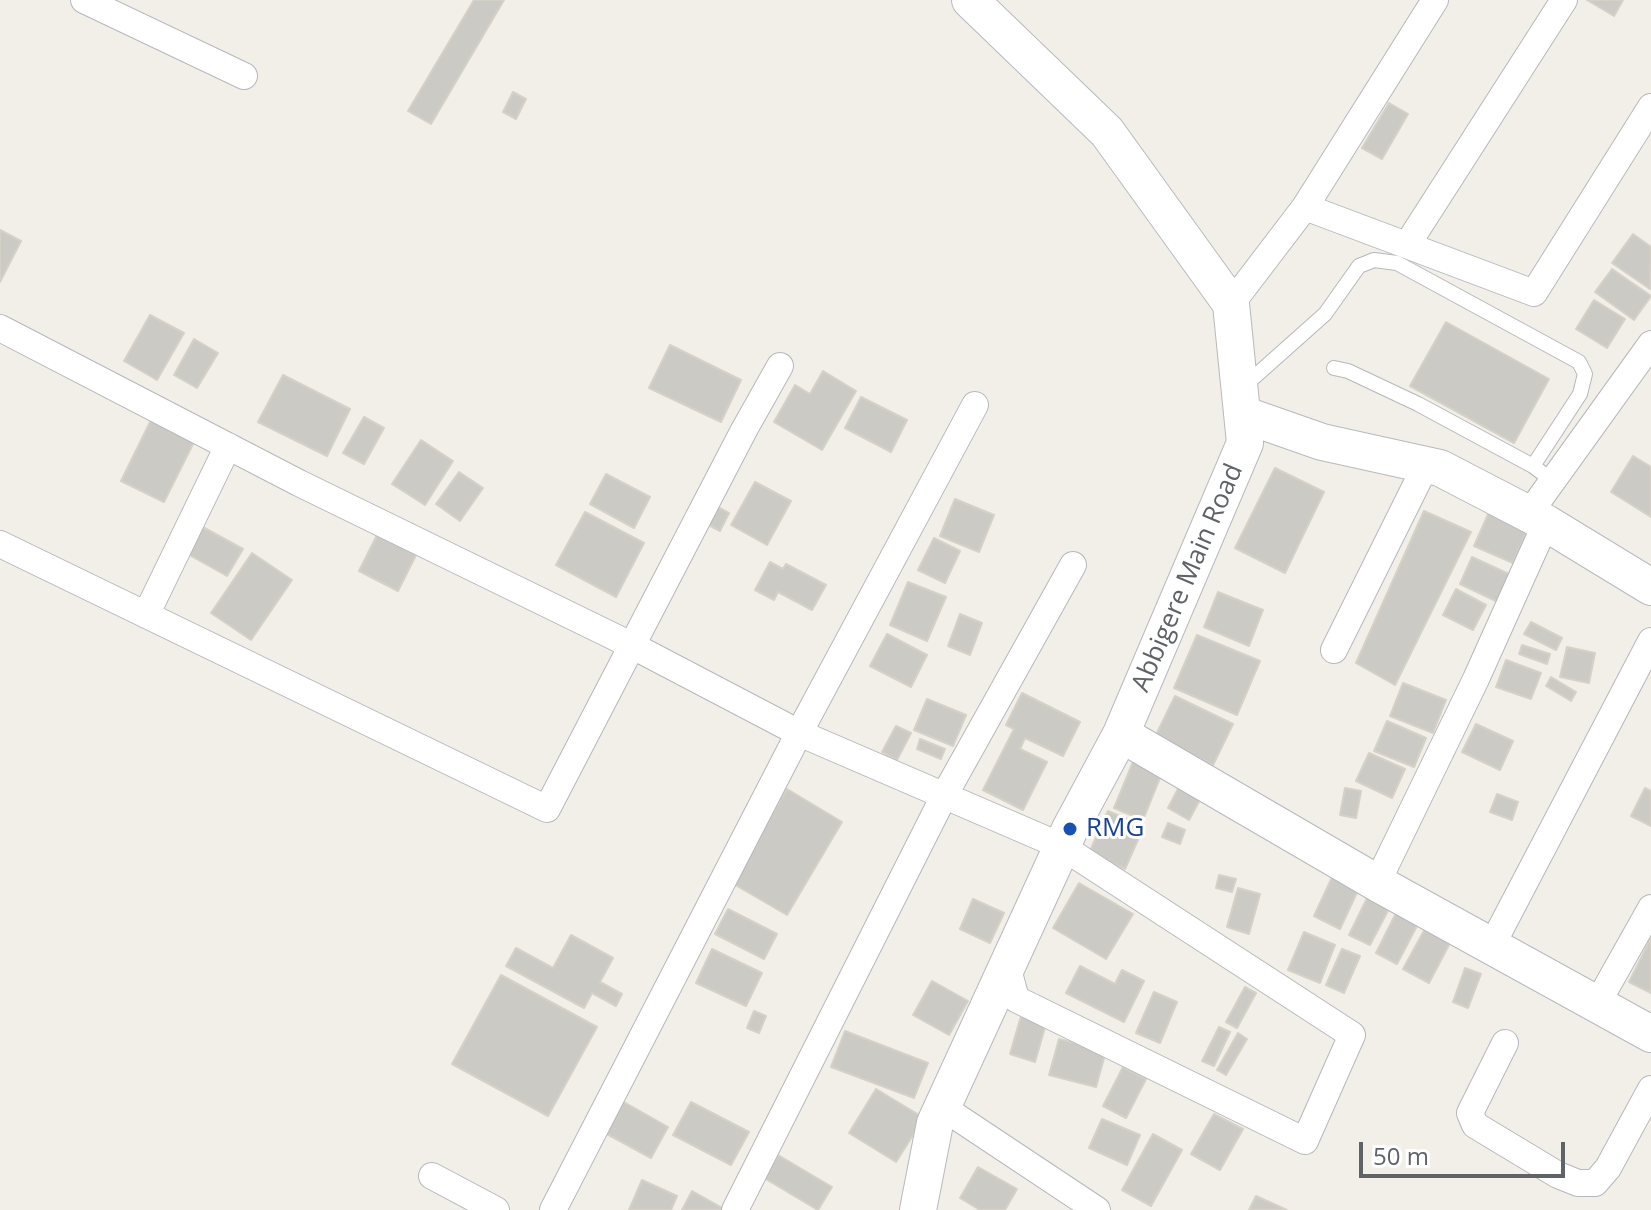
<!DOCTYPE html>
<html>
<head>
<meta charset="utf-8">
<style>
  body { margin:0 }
  #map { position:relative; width:1651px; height:1210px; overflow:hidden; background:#f1efe8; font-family:"Open Sans",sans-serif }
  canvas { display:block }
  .scale { position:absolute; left:1359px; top:1142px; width:206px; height:36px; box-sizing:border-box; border:4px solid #5f6368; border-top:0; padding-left:10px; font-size:24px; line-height:28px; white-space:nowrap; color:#5f6368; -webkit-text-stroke:6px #fff; paint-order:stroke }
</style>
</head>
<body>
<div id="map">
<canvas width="1651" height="1210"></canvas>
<div class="scale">50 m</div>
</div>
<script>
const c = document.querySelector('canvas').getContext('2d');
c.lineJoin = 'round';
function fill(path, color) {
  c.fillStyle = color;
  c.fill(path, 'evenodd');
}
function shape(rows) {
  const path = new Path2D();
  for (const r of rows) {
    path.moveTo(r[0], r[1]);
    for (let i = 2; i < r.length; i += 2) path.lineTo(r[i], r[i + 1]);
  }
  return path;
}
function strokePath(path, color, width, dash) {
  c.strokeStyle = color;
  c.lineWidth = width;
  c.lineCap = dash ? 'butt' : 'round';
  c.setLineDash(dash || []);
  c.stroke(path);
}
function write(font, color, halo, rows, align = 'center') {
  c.font = font + ' "Open Sans",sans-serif';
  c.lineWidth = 6;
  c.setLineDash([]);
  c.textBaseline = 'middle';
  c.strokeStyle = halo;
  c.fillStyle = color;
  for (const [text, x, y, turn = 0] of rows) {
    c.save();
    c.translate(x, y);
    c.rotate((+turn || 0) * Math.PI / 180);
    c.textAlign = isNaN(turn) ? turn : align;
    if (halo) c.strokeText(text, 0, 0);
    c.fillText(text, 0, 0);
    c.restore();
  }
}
const building = shape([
  [474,0,504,0,431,124,408,111,474,0],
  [1587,0,1623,0,1614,16,1587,0],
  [513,92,526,99,516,119,503,112,513,92],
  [1389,103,1408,114,1382,159,1362,148,1389,103],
  [0,230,21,241,0,282,0,230],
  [1633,234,1651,247,1650,289,1612,263,1633,234],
  [1612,269,1651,296,1634,320,1595,292,1612,269],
  [1594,300,1625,319,1607,348,1576,329,1594,300],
  [150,315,184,333,157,380,124,361,150,315],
  [1446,322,1549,379,1514,443,1410,386,1446,322],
  [194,339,218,353,197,388,174,375,194,339],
  [670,345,741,380,721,422,649,388,670,345],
  [823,371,856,391,822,450,774,422,795,385,810,394,823,371],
  [283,375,350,409,327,456,258,422,283,375],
  [861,397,907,420,891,452,845,428,861,397],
  [153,416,196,438,164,502,121,481,153,416],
  [364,417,384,428,364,464,343,453,364,417],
  [421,440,453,461,425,505,392,484,421,440],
  [1633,456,1651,467,1651,517,1611,492,1633,456],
  [1275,468,1324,492,1285,573,1235,548,1275,468],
  [459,472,483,488,460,521,436,504,459,472],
  [606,474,650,497,634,528,590,504,606,474],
  [755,482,791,501,767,545,731,525,755,482],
  [955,499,994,515,979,552,940,536,955,499],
  [713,504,729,513,720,531,703,522,713,504],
  [1490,510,1529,527,1513,563,1474,546,1490,510],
  [1424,511,1471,532,1395,685,1356,663,1424,511],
  [585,512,644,543,616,597,556,565,585,512],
  [199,525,243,549,227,576,184,552,199,525],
  [379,531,418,551,398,591,359,571,379,531],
  [934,538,960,551,945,583,918,570,934,538],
  [252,553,292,580,251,640,211,613,252,553],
  [1472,557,1511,575,1498,602,1460,584,1472,557],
  [770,562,783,569,786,564,826,585,812,610,778,592,774,600,755,590,770,562],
  [908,582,946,597,927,641,890,625,908,582],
  [1456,589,1486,605,1473,630,1443,615,1456,589],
  [1218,592,1263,610,1249,646,1204,627,1218,592],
  [960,614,982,623,970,655,948,646,960,614],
  [1531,622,1562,638,1556,650,1524,634,1531,622],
  [887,634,927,655,911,687,870,666,887,634],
  [1197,635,1260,661,1237,715,1174,688,1197,635],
  [1522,645,1550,654,1547,664,1519,654,1522,645],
  [1567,647,1595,653,1589,683,1560,677,1567,647],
  [1506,660,1541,673,1531,699,1496,687,1506,660],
  [1551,677,1576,692,1571,701,1546,686,1551,677],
  [1403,683,1446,700,1433,733,1390,716,1403,683],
  [1022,693,1080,722,1063,756,1025,738,1020,749,1047,762,1023,810,983,790,1014,729,1006,725,1022,693],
  [1175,696,1233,724,1213,765,1155,737,1175,696],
  [927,699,966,715,953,746,914,730,927,699],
  [1387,721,1426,738,1414,767,1374,751,1387,721],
  [1476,724,1513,741,1500,770,1462,752,1476,724],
  [896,726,911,733,897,760,882,752,896,726],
  [920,739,945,749,941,759,917,749,920,739],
  [1369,753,1405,769,1392,798,1356,781,1369,753],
  [1133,762,1162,773,1143,820,1114,808,1133,762],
  [1180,785,1202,796,1189,820,1168,808,1180,785],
  [1345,788,1361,791,1356,818,1340,815,1345,788],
  [1645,788,1651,791,1651,826,1631,816,1645,788],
  [787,789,842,822,787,915,732,883,787,789],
  [1497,794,1518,802,1512,820,1490,812,1497,794],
  [1108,811,1144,826,1125,869,1089,853,1108,811],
  [1168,823,1185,830,1180,844,1162,837,1168,823],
  [1334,873,1360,886,1340,929,1314,916,1334,873],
  [1219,875,1236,879,1232,892,1216,888,1219,875],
  [1079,883,1133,914,1106,959,1053,928,1079,883],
  [1238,888,1260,894,1249,934,1227,927,1238,888],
  [1370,892,1392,903,1370,945,1349,935,1370,892],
  [973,899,1004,913,990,943,960,929,973,899],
  [728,909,777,934,764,959,715,934,728,909],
  [1397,911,1419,922,1397,964,1376,953,1397,911],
  [1426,927,1451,941,1429,983,1403,969,1426,927],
  [1304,932,1335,945,1320,983,1288,970,1304,932],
  [571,935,613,958,600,982,622,994,616,1006,592,993,584,1008,506,966,516,948,553,968,571,935],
  [1651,938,1651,993,1629,982,1651,938],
  [712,949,762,973,746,1006,696,983,712,949],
  [1342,949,1360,956,1344,993,1326,985,1342,949],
  [1080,966,1115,984,1122,970,1144,981,1124,1022,1066,993,1080,966],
  [1465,968,1481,974,1468,1008,1453,1002,1465,968],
  [501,975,597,1027,548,1116,452,1064,501,975],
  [932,981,968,1001,949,1035,913,1015,932,981],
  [1245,987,1256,993,1237,1028,1226,1022,1245,987],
  [1154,992,1177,1002,1160,1043,1136,1033,1154,992],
  [754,1011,766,1016,759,1033,747,1028,754,1011],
  [1021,1016,1046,1024,1035,1062,1010,1054,1021,1016],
  [1219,1027,1230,1032,1214,1066,1202,1061,1219,1027],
  [845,1031,928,1063,914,1098,831,1067,845,1031],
  [1238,1033,1247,1039,1226,1075,1217,1070,1238,1033],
  [1059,1039,1106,1051,1096,1087,1049,1075,1059,1039],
  [1123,1067,1146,1079,1126,1118,1103,1106,1123,1067],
  [876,1089,924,1118,896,1162,849,1133,876,1089],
  [622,1101,668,1127,651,1158,605,1133,622,1101],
  [691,1102,749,1132,731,1165,673,1135,691,1102],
  [1214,1114,1243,1129,1220,1170,1191,1154,1214,1114],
  [1102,1119,1140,1135,1127,1165,1089,1148,1102,1119],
  [1153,1134,1182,1150,1151,1206,1122,1190,1153,1134],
  [778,1155,832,1187,818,1210,764,1178,778,1155],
  [978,1167,1017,1189,1005,1210,980,1210,960,1198,978,1167],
  [642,1180,677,1196,671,1210,629,1210,642,1180],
  [692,1191,726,1210,682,1210,692,1191],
  [1256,1196,1287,1210,1249,1210,1256,1196]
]);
fill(building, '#cccac5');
strokePath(building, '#d6d1c6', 2);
const lane = shape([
  [1334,368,1348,371,1418,404,1533,466],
  [1243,387,1325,314,1359,266,1374,260,1397,263,1579,362,1585,374,1580,394,1533,466,1553,481]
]);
const street = shape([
  [84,0,244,76],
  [1305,207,1534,293,1651,107],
  [1407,245,1564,0],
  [1231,304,1305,207,1435,0],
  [0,328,299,483,633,646,799,733,1061,846,1352,1035,1305,1141,1016,999,1007,965],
  [1528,515,1651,344],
  [0,544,547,809,744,430,780,366],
  [146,615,228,446],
  [1334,650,1426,465],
  [1377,883,1476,679,1546,523],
  [1492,945,1651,641],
  [1597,1004,1651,908],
  [1505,1043,1470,1113,1475,1125,1558,1175,1578,1183,1595,1183,1608,1168,1651,1089],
  [942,1107,1097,1210],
  [432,1176,496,1210],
  [553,1210,799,733,975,405],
  [735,1210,944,796,1073,565]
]);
const secondary = shape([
  [1242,414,1322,442,1440,468,1546,523,1651,587],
  [1121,734,1377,883,1651,1034],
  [918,1210,935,1123,1070,829,1121,734,1245,443,1231,304,1107,132,970,0]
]);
strokePath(lane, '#b5b8bc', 16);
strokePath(street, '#b5b8bc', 28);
strokePath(secondary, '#b6babf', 38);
strokePath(lane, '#fff', 14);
strokePath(street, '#fff', 26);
strokePath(secondary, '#fff', 36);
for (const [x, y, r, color] of [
  [1070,829,8,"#1a4fb4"]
]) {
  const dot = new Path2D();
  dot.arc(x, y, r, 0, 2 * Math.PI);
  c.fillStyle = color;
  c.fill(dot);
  strokePath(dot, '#fff', 3);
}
write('26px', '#5f6368', '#fff', [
  ["Abbigere Main Road",1188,578,-67]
]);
write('26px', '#164399', '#fff', [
  ["RMG",1086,829]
], 'left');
</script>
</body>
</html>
